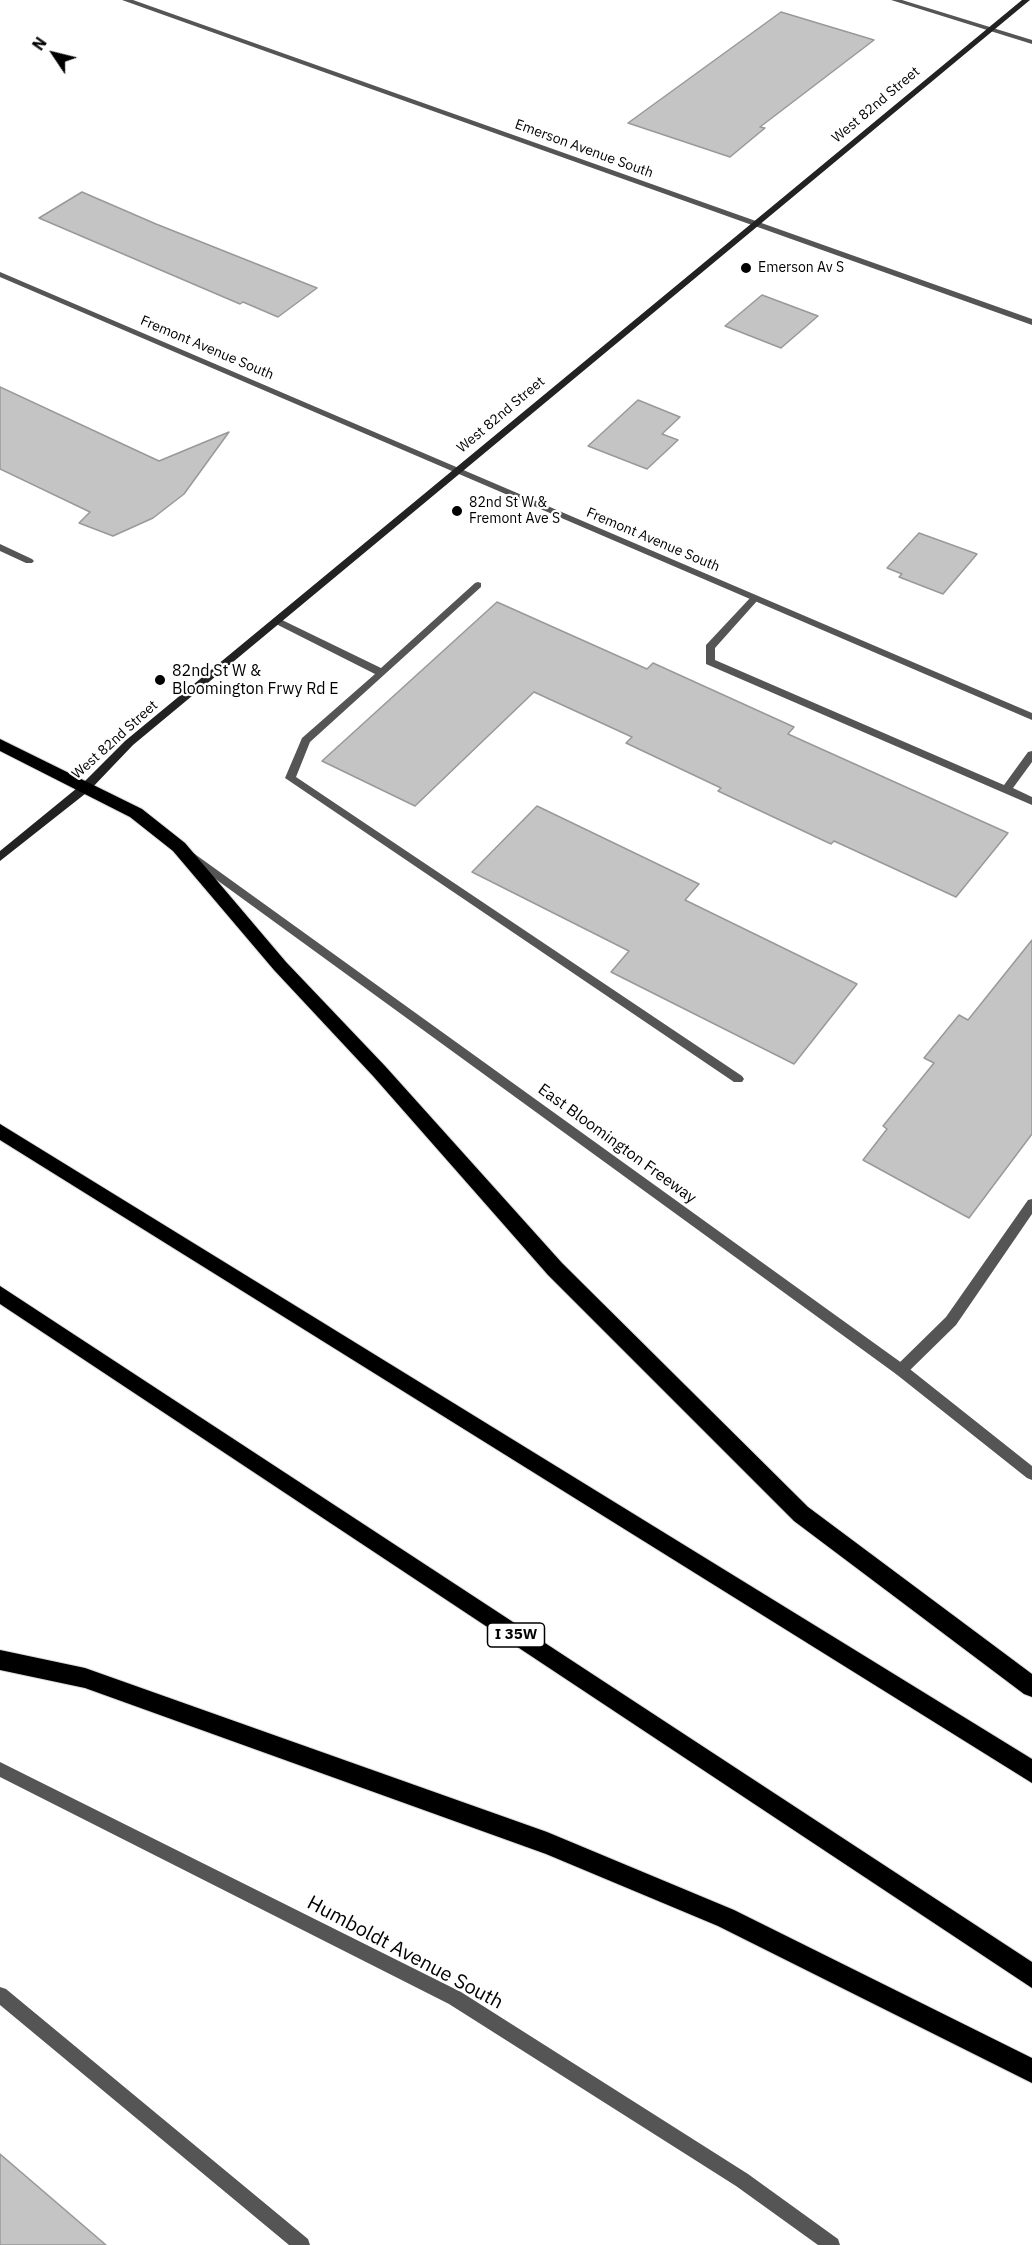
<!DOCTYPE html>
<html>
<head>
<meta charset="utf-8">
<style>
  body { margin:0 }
  #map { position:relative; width:1032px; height:2245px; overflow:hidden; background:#fff; font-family:"IBM Plex Sans",sans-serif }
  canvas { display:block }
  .north { position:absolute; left:24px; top:24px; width:60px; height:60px; -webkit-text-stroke:4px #fff; paint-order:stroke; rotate:305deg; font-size:16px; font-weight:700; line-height:24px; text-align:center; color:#000 }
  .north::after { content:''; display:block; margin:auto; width:21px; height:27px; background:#000; clip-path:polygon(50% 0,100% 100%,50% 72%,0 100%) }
</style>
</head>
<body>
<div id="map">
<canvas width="1032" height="2245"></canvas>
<div class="north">N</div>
</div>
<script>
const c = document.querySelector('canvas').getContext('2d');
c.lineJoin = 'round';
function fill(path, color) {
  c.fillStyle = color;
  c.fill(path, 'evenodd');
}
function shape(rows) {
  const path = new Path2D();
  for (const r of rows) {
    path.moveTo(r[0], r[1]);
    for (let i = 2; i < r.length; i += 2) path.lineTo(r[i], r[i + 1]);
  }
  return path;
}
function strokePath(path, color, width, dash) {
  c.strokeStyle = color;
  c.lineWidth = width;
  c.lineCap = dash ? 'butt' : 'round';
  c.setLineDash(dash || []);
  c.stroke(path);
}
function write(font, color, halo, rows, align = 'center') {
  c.font = font + ' "IBM Plex Sans",sans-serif';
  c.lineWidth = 4.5;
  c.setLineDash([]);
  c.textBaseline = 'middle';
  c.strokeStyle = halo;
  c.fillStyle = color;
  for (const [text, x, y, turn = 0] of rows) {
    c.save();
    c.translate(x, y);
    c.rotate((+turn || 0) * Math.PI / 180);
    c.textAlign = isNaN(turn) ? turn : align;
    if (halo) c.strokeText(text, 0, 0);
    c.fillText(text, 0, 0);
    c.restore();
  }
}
const building = shape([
  [781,12,874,40,760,127,765,128,730,157,628,123,781,12],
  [82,192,156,224,317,288,278,317,243,302,240,304,39,218,82,192],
  [762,295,818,316,781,348,725,326,762,295],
  [0,387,159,461,229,432,184,494,153,518,113,536,79,523,90,512,0,469,0,387],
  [638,400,680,417,662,434,678,440,647,469,588,446,638,400],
  [919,533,977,554,943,594,899,577,902,574,887,568,919,533],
  [497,602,647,669,653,663,794,727,788,734,1008,833,956,897,834,841,831,844,718,791,721,788,626,743,632,737,534,692,415,806,322,761,497,602],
  [537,806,699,884,685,900,857,984,794,1064,611,972,629,951,472,872,537,806],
  [1032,940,1032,1134,969,1218,863,1160,887,1129,883,1126,934,1063,924,1058,959,1015,968,1020,1032,940],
  [0,2154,106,2245,0,2245,0,2154]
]);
fill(building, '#c4c4c4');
strokePath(building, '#999', 1.5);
const highway = shape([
  [0,739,142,809,185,843,286,962,385,1066,562,1263,808,1507,1032,1674,1032,1697,1024,1694,794,1521,548,1275,373,1076,274,970,173,851,130,817,0,751,0,739],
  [0,1124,1032,1759,1032,1783,0,1140,0,1124],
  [0,1286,1032,1962,1032,1988,0,1304,0,1286],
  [0,1650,85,1668,547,1832,734,1910,1032,2058,1032,2083,718,1926,546,1854,85,1688,0,1670,0,1650]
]);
strokePath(highway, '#dbdbdb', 2);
fill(shape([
  [0,544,32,559,34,561,32,563,26,563,0,551,0,544],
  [478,582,481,583,481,587,310,742,296,777,742,1076,744,1079,742,1082,734,1082,285,778,302,738,375,674,274,623,274,619,280,619,381,668,475,583,478,582],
  [754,596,759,599,757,601,715,648,715,660,1004,785,1028,752,1032,751,1032,762,1013,788,1032,797,1032,805,706,664,706,645,751,597,754,596],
  [1032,1199,1032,1214,956,1325,906,1374,901,1376,896,1374,894,1370,896,1366,946,1317,1028,1200,1032,1199],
  [0,1987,6,1989,308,2239,310,2245,289,2245,0,2005,0,1987]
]), '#555');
fill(shape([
  [122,0,133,0,1032,319,1032,325,122,0],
  [891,0,902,0,1032,40,1032,44,891,0],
  [0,272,1032,713,1032,720,0,277,0,272],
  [192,852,906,1366,1032,1466,1032,1480,1027,1478,896,1374,188,859,187,856,192,852],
  [0,1762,461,1992,748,2174,838,2239,840,2245,818,2245,736,2186,449,2004,0,1777,0,1762]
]), '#555');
fill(shape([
  [1022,0,1030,0,133,745,90,790,0,861,0,851,82,784,125,741,1022,0]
]), '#222');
fill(highway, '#000');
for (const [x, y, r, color] of [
  [746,268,6,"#000"],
  [457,511,6,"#000"],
  [160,680,6,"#000"]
]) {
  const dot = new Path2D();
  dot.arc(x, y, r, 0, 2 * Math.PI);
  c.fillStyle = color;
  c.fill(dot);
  strokePath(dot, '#fff', 2);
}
write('14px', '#000', '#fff', [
  ["West 82nd Street",876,105,-40],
  ["Emerson Avenue South",584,149,20],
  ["Fremont Avenue South",207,348,23],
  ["West 82nd Street",501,415,-40],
  ["Fremont Avenue South",653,540,23],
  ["West 82nd Street",115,740,-42]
]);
write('14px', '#000', '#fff', [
  ["Emerson Av S",758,268],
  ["82nd St W &",469,503],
  ["Fremont Ave S",469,519]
], 'left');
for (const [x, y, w] of [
  [516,1635,57]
]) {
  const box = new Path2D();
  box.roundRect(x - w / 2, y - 12, w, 24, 4.5);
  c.fillStyle = '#fff';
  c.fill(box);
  strokePath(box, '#000', 1.5);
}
write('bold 15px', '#000', null, [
  ["I 35W",516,1635]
]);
write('16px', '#000', '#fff', [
  ["82nd St W &",172,671],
  ["Bloomington Frwy Rd E",172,689]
], 'left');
write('16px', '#000', '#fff', [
  ["East Bloomington Freeway",617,1144,36]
]);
write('20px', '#000', '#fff', [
  ["Humboldt Avenue South",405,1953,28]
]);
</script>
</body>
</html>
